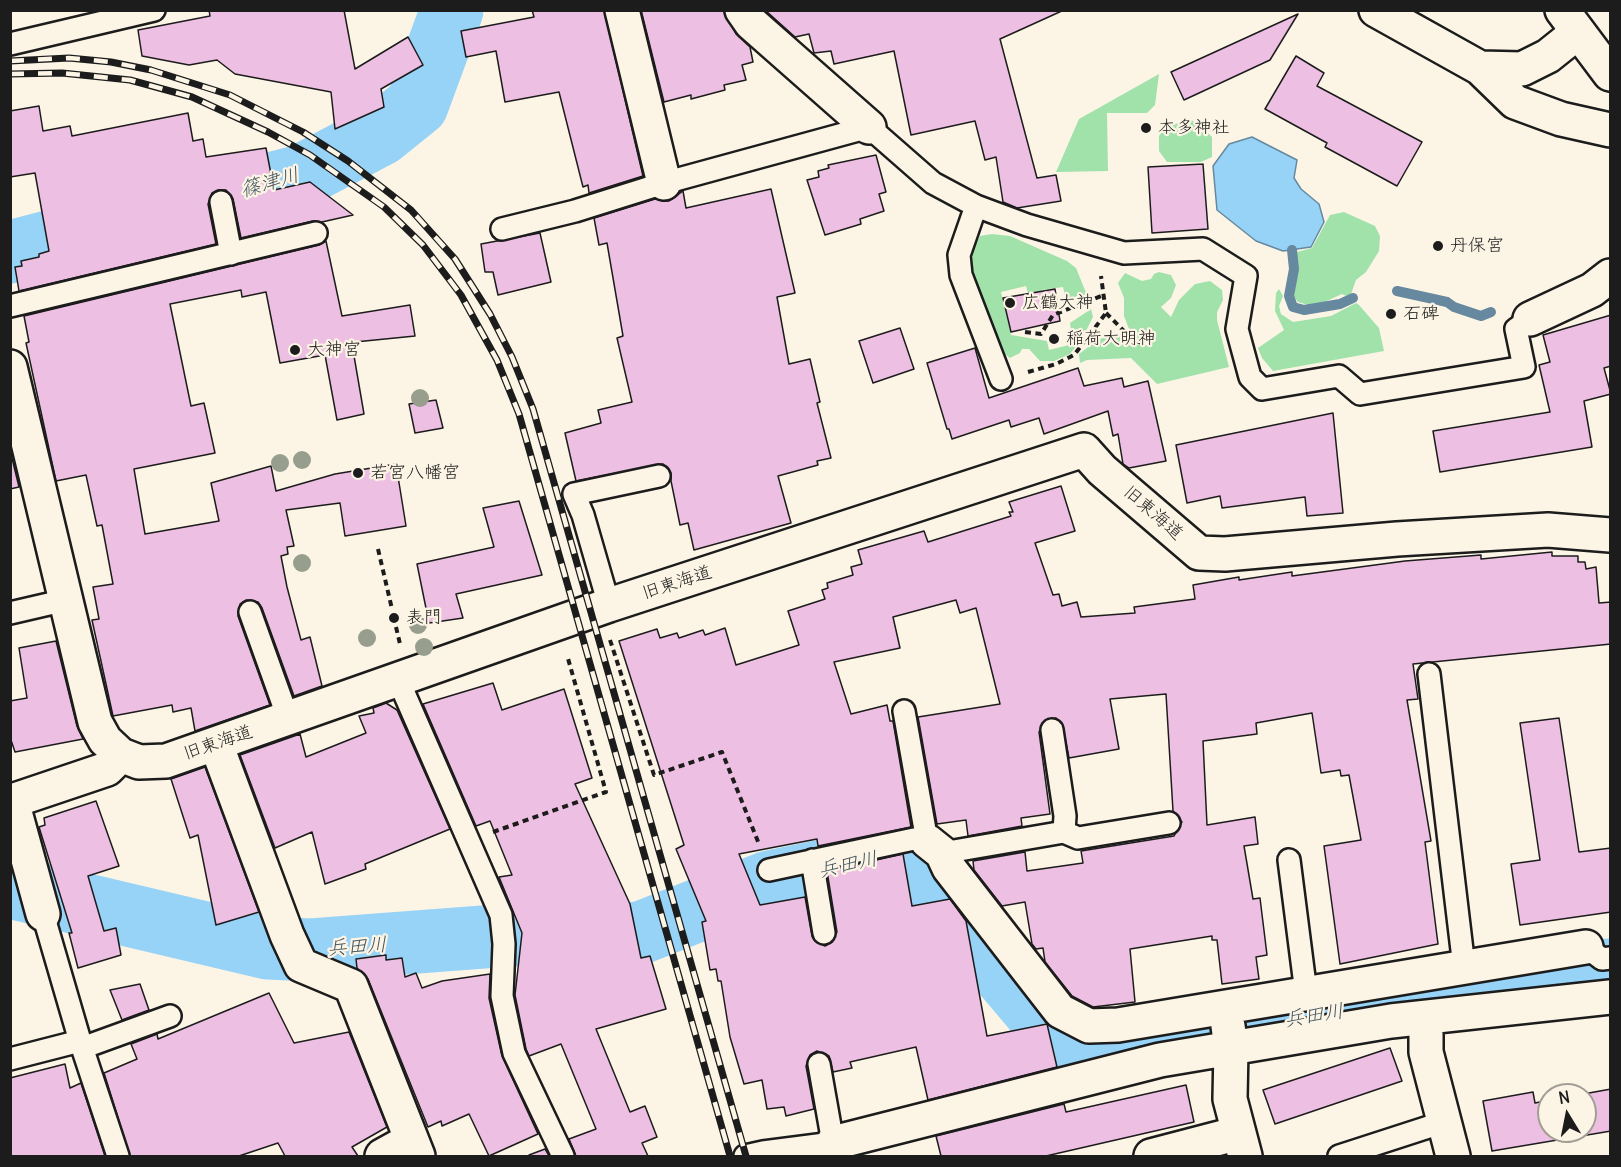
<!DOCTYPE html>
<html>
<head>
<meta charset="utf-8">
<style>
  body { margin:0 }
  #map { position:relative; width:1621px; height:1167px; overflow:hidden; background:#fcf5e5; font-family:Delius,sans-serif }
  canvas { display:block }
  .frame { position:absolute; inset:0; border:12px solid #1c1c1c; pointer-events:none }
  .north { position:absolute; left:1537px; top:1083px; width:60px; height:60px; box-sizing:border-box; background:#fcf5e5; border:2px solid #a29e95; border-radius:50%; rotate:350deg; font-size:16px; font-weight:700; line-height:24px; text-align:center; color:#1c1c1c }
  .north::after { content:''; display:block; margin:auto; width:21px; height:27px; background:#1c1c1c; clip-path:polygon(50% 0,100% 100%,50% 72%,0 100%) }
</style>
</head>
<body>
<div id="map">
<canvas width="1621" height="1167"></canvas>
<div class="frame"></div>
<div class="north">N</div>
</div>
<script>
const c = document.querySelector('canvas').getContext('2d');
c.lineJoin = 'round';
function fill(path, color) {
  c.fillStyle = color;
  c.fill(path, 'evenodd');
}
function shape(rows) {
  const path = new Path2D();
  for (const r of rows) {
    path.moveTo(r[0], r[1]);
    for (let i = 2; i < r.length; i += 2) path.lineTo(r[i], r[i + 1]);
  }
  return path;
}
function strokePath(path, color, width, dash) {
  c.strokeStyle = color;
  c.lineWidth = width;
  c.lineCap = dash ? 'butt' : 'round';
  c.setLineDash(dash || []);
  c.stroke(path);
}
function write(font, color, halo, rows, align = 'center') {
  c.font = font + ' Delius,"Klee One",sans-serif';
  c.lineWidth = 4.5;
  c.setLineDash([]);
  c.textBaseline = 'middle';
  c.strokeStyle = halo;
  c.fillStyle = color;
  for (const [text, x, y, turn = 0] of rows) {
    c.save();
    c.translate(x, y);
    c.rotate((+turn || 0) * Math.PI / 180);
    c.textAlign = isNaN(turn) ? turn : align;
    if (halo) c.strokeText(text, 0, 0);
    c.fillText(text, 0, 0);
    c.restore();
  }
}
fill(shape([
  [1159,74,1155,105,1147,113,1107,113,1108,171,1056,172,1079,119],
  [1186,119,1197,122,1212,137,1212,157,1201,162,1167,162,1159,151,1159,136,1163,130],
  [1344,212,1375,226,1380,236,1379,251,1366,272,1356,280,1351,294,1346,296,1342,294,1320,304,1308,305,1298,302,1294,297,1297,252,1312,248,1330,215],
  [992,234,1010,236,1067,261,1076,268,1087,295,1066,300,1063,287,1042,290,1046,312,1037,326,1026,286,1001,292,1011,335,1047,341,1049,350,1073,344,1070,323,1091,309,1093,317,1083,337,1070,354,1054,361,1040,361,1029,349,1022,349,1020,353,1010,358,999,350,973,279,972,252,980,236],
  [1159,272,1171,275,1176,285,1171,298,1161,307,1171,317,1179,300,1195,284,1210,281,1222,290,1223,300,1217,312,1217,320,1229,367,1157,384,1131,358,1087,360,1080,363,1079,354,1099,339,1120,334,1132,344,1147,345,1147,342,1135,339,1129,329,1124,316,1124,298,1118,283,1125,273,1142,281,1151,279,1154,274],
  [1279,289,1283,296,1279,306,1281,314,1293,322,1331,316,1356,303,1359,305,1379,328,1384,351,1273,371,1262,358,1258,348,1284,330,1275,311,1276,293]
]), '#a1e2ab');
const water = shape([
  [1252,137,1297,160,1294,178,1301,189,1319,204,1324,222,1311,247,1283,251,1256,241,1217,210,1213,166,1229,144,1252,137]
]);
fill(water, '#97d2f7');
strokePath(water, '#66899f', 1.5);
strokePath(shape([
  [1292,250,1294,269,1289,296,1293,307,1304,310,1340,304,1353,298],
  [1397,291,1447,302,1454,307,1481,316,1491,312]
]), '#66899f', 10);
strokePath(shape([
  [10,252,301,176,381,134,417,105,452,10],
  [10,887,268,948,311,950,523,934,592,941,643,932,769,882,899,855,916,858,981,947,1042,1019,1067,1038,1093,1050,1610,970]
]), '#97d2f7', 63);
const building = shape([
  [209,10,344,10,355,69,408,37,423,65,381,89,384,107,335,129,331,92,235,74,217,60,189,65,142,56,138,30,210,16,209,10],
  [532,10,604,10,643,176,589,193,588,185,583,187,559,92,505,102,496,51,466,57,461,31,534,17,532,10],
  [641,10,723,10,736,34,750,47,753,62,742,65,746,80,724,85,725,90,691,99,691,95,664,102,641,10],
  [765,10,1064,10,1000,39,1037,178,1056,175,1061,201,1017,208,1003,202,996,157,985,160,975,121,911,135,894,51,834,64,831,51,814,53,809,34,795,37,765,10],
  [1298,14,1270,60,1184,100,1171,72,1298,14],
  [1296,56,1324,73,1317,86,1422,142,1397,186,1325,147,1327,143,1265,109,1296,56],
  [39,106,43,131,70,126,72,136,188,113,193,141,203,139,206,157,266,148,274,190,310,182,353,215,322,222,313,221,241,238,233,199,226,190,218,190,212,193,208,204,216,244,19,291,15,267,22,266,21,261,39,257,39,254,49,251,35,173,10,177,10,111,39,106],
  [876,155,886,192,879,194,884,211,860,219,861,224,825,235,807,180,819,177,818,171,829,168,828,165,876,155],
  [1203,164,1208,229,1152,233,1148,167,1203,164],
  [771,189,795,293,777,297,789,364,810,359,820,402,817,403,831,458,817,461,818,465,778,476,791,523,694,550,688,523,680,525,671,481,671,473,663,464,576,481,565,433,601,423,598,410,632,402,617,338,623,336,607,243,599,245,594,218,655,199,669,201,683,191,686,208,771,189],
  [540,233,551,282,498,295,493,272,485,272,481,244,540,233],
  [326,241,342,316,410,305,415,336,355,342,356,349,353,350,364,414,337,420,325,355,280,363,266,292,242,297,241,290,170,304,191,406,204,403,215,453,134,469,145,534,219,521,211,483,271,466,276,491,335,474,396,464,406,526,345,536,340,503,286,510,294,546,287,547,288,554,281,556,287,587,301,640,310,637,322,686,294,696,262,608,258,602,246,600,240,604,238,616,270,705,195,731,191,708,173,712,172,705,113,716,92,620,99,619,93,587,113,584,102,525,97,526,86,475,56,481,26,343,29,342,24,316,319,245,326,241],
  [1055,289,1060,321,1011,332,1003,298,1055,289],
  [1611,315,1611,366,1604,368,1611,394,1584,401,1592,447,1440,472,1433,431,1550,412,1539,365,1550,362,1543,335,1611,315],
  [900,328,914,369,873,383,859,341,900,328],
  [975,348,989,398,1078,368,1084,386,1122,378,1124,387,1148,381,1166,461,1129,468,1123,464,1118,434,1113,436,1108,411,1044,434,1039,418,1011,427,1009,420,952,439,949,429,947,429,927,363,975,348],
  [436,400,443,428,415,433,409,404,436,400],
  [1333,413,1343,513,1307,516,1305,497,1222,508,1220,496,1187,503,1176,445,1333,413],
  [10,450,19,487,10,489,10,450],
  [1061,486,1075,531,1035,543,1053,595,1059,594,1062,606,1077,602,1081,617,1135,613,1134,607,1195,599,1193,585,1239,577,1239,580,1292,572,1292,576,1405,561,1481,555,1481,559,1552,552,1552,556,1578,556,1578,562,1585,562,1586,569,1596,567,1599,603,1611,602,1611,644,1413,664,1418,699,1407,700,1431,841,1425,842,1438,944,1340,964,1324,846,1361,840,1349,775,1341,776,1340,770,1321,773,1312,713,1256,723,1257,734,1203,741,1207,825,1255,817,1258,844,1244,846,1253,899,1260,898,1267,955,1256,957,1259,979,1222,984,1217,940,1212,940,1212,936,1130,949,1135,1002,1093,1007,1072,996,1045,962,1043,948,1036,949,1032,944,1025,902,1002,906,974,870,973,861,1025,852,1027,871,1083,863,1081,851,1174,836,1182,822,1173,811,1166,694,1110,699,1119,749,1069,758,1062,723,1056,718,1045,720,1039,732,1050,814,1021,818,1022,826,968,836,966,820,937,824,918,717,1000,704,976,608,960,613,956,600,893,617,900,648,834,662,851,714,887,705,890,721,893,721,911,827,818,846,817,839,739,854,760,905,805,897,812,936,815,941,825,946,832,942,837,932,827,871,903,854,912,906,950,899,966,921,987,1036,1047,1024,1057,1067,928,1100,916,1047,850,1062,852,1068,833,1072,829,1056,817,1051,810,1055,806,1066,814,1109,786,1116,784,1107,767,1109,762,1080,744,1084,730,1037,721,981,718,981,716,969,710,970,702,922,706,921,676,849,684,845,619,641,657,629,660,638,677,633,679,638,703,630,705,635,725,628,736,665,799,645,788,611,825,599,822,590,828,588,827,583,853,575,851,567,862,564,858,550,924,531,928,542,1011,516,1009,512,1013,512,1009,502,1061,486],
  [519,501,542,575,456,594,463,618,429,623,417,564,494,547,483,508,519,501],
  [56,641,77,726,83,739,15,752,10,737,10,701,27,698,19,648,56,641],
  [493,683,502,710,564,689,592,778,575,784,630,904,641,958,650,956,666,1009,596,1029,630,1112,645,1106,657,1137,642,1143,648,1156,576,1156,569,1139,596,1129,561,1044,529,1056,526,1049,515,995,522,933,499,877,512,875,490,821,476,826,423,704,493,683],
  [386,703,397,710,450,829,365,864,366,869,325,884,312,832,275,848,240,755,300,734,306,757,366,733,359,716,374,713,373,708,386,703],
  [1559,718,1579,852,1611,848,1611,912,1520,925,1511,864,1540,860,1520,723,1559,718],
  [205,767,259,912,216,925,198,835,190,838,171,779,205,767],
  [96,801,119,866,88,876,104,931,116,928,121,955,78,968,69,933,72,933,39,827,45,825,44,818,96,801],
  [386,955,386,960,402,958,405,977,416,973,422,988,442,981,490,974,489,998,502,1056,538,1134,489,1156,469,1114,442,1126,441,1121,428,1127,368,979,357,968,356,959,386,955],
  [140,984,149,1010,122,1020,110,990,140,984],
  [269,993,294,1043,349,1032,387,1127,352,1147,358,1156,285,1156,278,1143,239,1156,130,1156,104,1073,137,1059,131,1044,157,1034,158,1039,269,993],
  [1390,1048,1402,1081,1275,1124,1263,1090,1390,1048],
  [65,1064,70,1088,81,1083,105,1156,10,1156,10,1078,65,1064],
  [1186,1085,1194,1122,1046,1156,941,1156,936,1136,1064,1104,1066,1112,1186,1085],
  [1611,1089,1611,1131,1492,1151,1483,1101,1533,1092,1535,1103,1549,1100,1549,1131,1585,1131,1585,1095,1578,1095,1611,1089],
  [545,1149,549,1156,530,1156,529,1155,545,1149]
]);
fill(building, '#edbfe2');
strokePath(building, '#1c1c1c', 1.5);
const service = shape([
  [10,44,154,10],
  [221,202,231,254],
  [976,206,959,255,961,275,1001,379],
  [502,229,575,211,664,183,869,127,933,183,976,206,1027,225,1124,253,1203,249,1246,276,1237,329,1250,377,1262,389,1339,376,1360,394,1524,367,1516,329,1530,319],
  [10,306,316,233],
  [609,605,583,515,574,494,659,476],
  [250,612,288,718],
  [10,613,66,600],
  [1429,674,1464,967],
  [397,677,501,915,504,944,502,996,514,1053,563,1156],
  [1064,832,1078,838,1169,823],
  [942,853,1064,832,1065,816,1052,730],
  [812,860,824,933],
  [1289,860,1306,993],
  [769,870,914,839,927,841,904,711],
  [43,914,80,1041,118,1156],
  [1586,947,1602,959,1610,958],
  [82,1048,170,1016],
  [10,1059,80,1041],
  [745,1156,763,1152,833,1143,819,1064],
  [1339,1156,1444,1122]
]);
const minor = shape([
  [622,10,664,183],
  [742,10,751,23,869,127],
  [1530,319,1592,290,1610,276],
  [10,367,95,722,105,740,121,755,139,762,166,761,609,605,1084,450,1102,470,1199,553,1225,554,1397,539,1548,530,1610,535],
  [216,744,287,935,301,965,351,986,418,1156],
  [927,841,942,853,949,868,1060,1011,1089,1026,1118,1025,1586,947],
  [43,914,12,801,107,769,121,755],
  [1426,1019,1426,1052,1453,1156],
  [1228,1026,1231,1048,1230,1099,1245,1156],
  [833,1143,1160,1060,1391,1021,1610,997],
  [382,1156,411,1140],
  [1151,1156,1239,1133]
]);
const tertiary = shape([
  [1376,10,1480,68,1522,69,1548,56,1578,32],
  [1480,68,1515,102,1561,119,1610,130]
]);
const secondary = shape([
  [1562,10,1610,74]
]);
strokePath(service, '#1c1c1c', 26);
strokePath(minor, '#1c1c1c', 38);
strokePath(tertiary, '#1c1c1c', 38);
strokePath(secondary, '#1c1c1c', 38);
strokePath(shape([
  [1106,313,1133,340,1145,344],
  [1025,332,1041,334,1053,315,1104,295],
  [1028,372,1056,364,1074,355,1091,333,1106,313,1101,276],
  [378,549,392,609],
  [396,627,400,644],
  [610,640,654,775,722,752,759,844],
  [493,832,606,792,567,655]
]), '#1c1c1c', 4, [6, 4.5]);
strokePath(service, '#fcf5e5', 21);
strokePath(minor, '#fcf5e5', 33);
strokePath(tertiary, '#fcf5e5', 33);
strokePath(secondary, '#fcf5e5', 33);
const rail = shape([
  [10,61,69,58,111,62,151,70,230,95,303,132,348,161,411,210,455,259,490,314,512,357,533,409,746,1156],
  [10,74,62,73,130,80,192,97,268,132,310,155,384,207,423,245,461,295,497,360,519,414,730,1156]
]);
strokePath(rail, '#1c1c1c', 7);
strokePath(rail, '#fcf5e5', 4.5, [14]);
c.fillStyle = '#979e8e';
for (const [x, y] of [
  [420,398],
  [302,460],
  [280,463],
  [302,563],
  [418,625],
  [367,638],
  [424,647]
]) {
  c.beginPath();
  c.arc(x, y, 9, 0, 2 * Math.PI);
  c.fill();
}
for (const [x, y, r, color] of [
  [1146,128,6,"#1c1c1c"],
  [1438,246,6,"#1c1c1c"],
  [1010,303,6,"#1c1c1c"],
  [1391,314,6,"#1c1c1c"],
  [1054,339,6,"#1c1c1c"],
  [295,350,6,"#1c1c1c"],
  [358,473,6,"#1c1c1c"],
  [394,618,6,"#1c1c1c"]
]) {
  const dot = new Path2D();
  dot.arc(x, y, r, 0, 2 * Math.PI);
  c.fillStyle = color;
  c.fill(dot);
  strokePath(dot, '#fcf5e5', 2);
}
write('18px', '#1c1c1c', '#fcf5e5', [
  ["本多神社",1158,128],
  ["丹保宮",1450,246],
  ["広鶴大神",1022,303],
  ["石碑",1403,314],
  ["稲荷大明神",1066,339],
  ["大神宮",307,350],
  ["若宮八幡宮",370,473],
  ["表門",406,618]
], 'left');
write('18px', '#1c1c1c', '#fcf5e5', [
  ["旧東海道",1153,513,41],
  ["旧東海道",677,583,-18],
  ["旧東海道",218,743,-19]
]);
write('italic 20px', '#41535e', '#fcf5e5', [
  ["篠津川",270,183,-16],
  ["兵田川",848,865,-12],
  ["兵田川",357,947,-4],
  ["兵田川",1314,1016,-9]
]);
</script>
</body>
</html>
